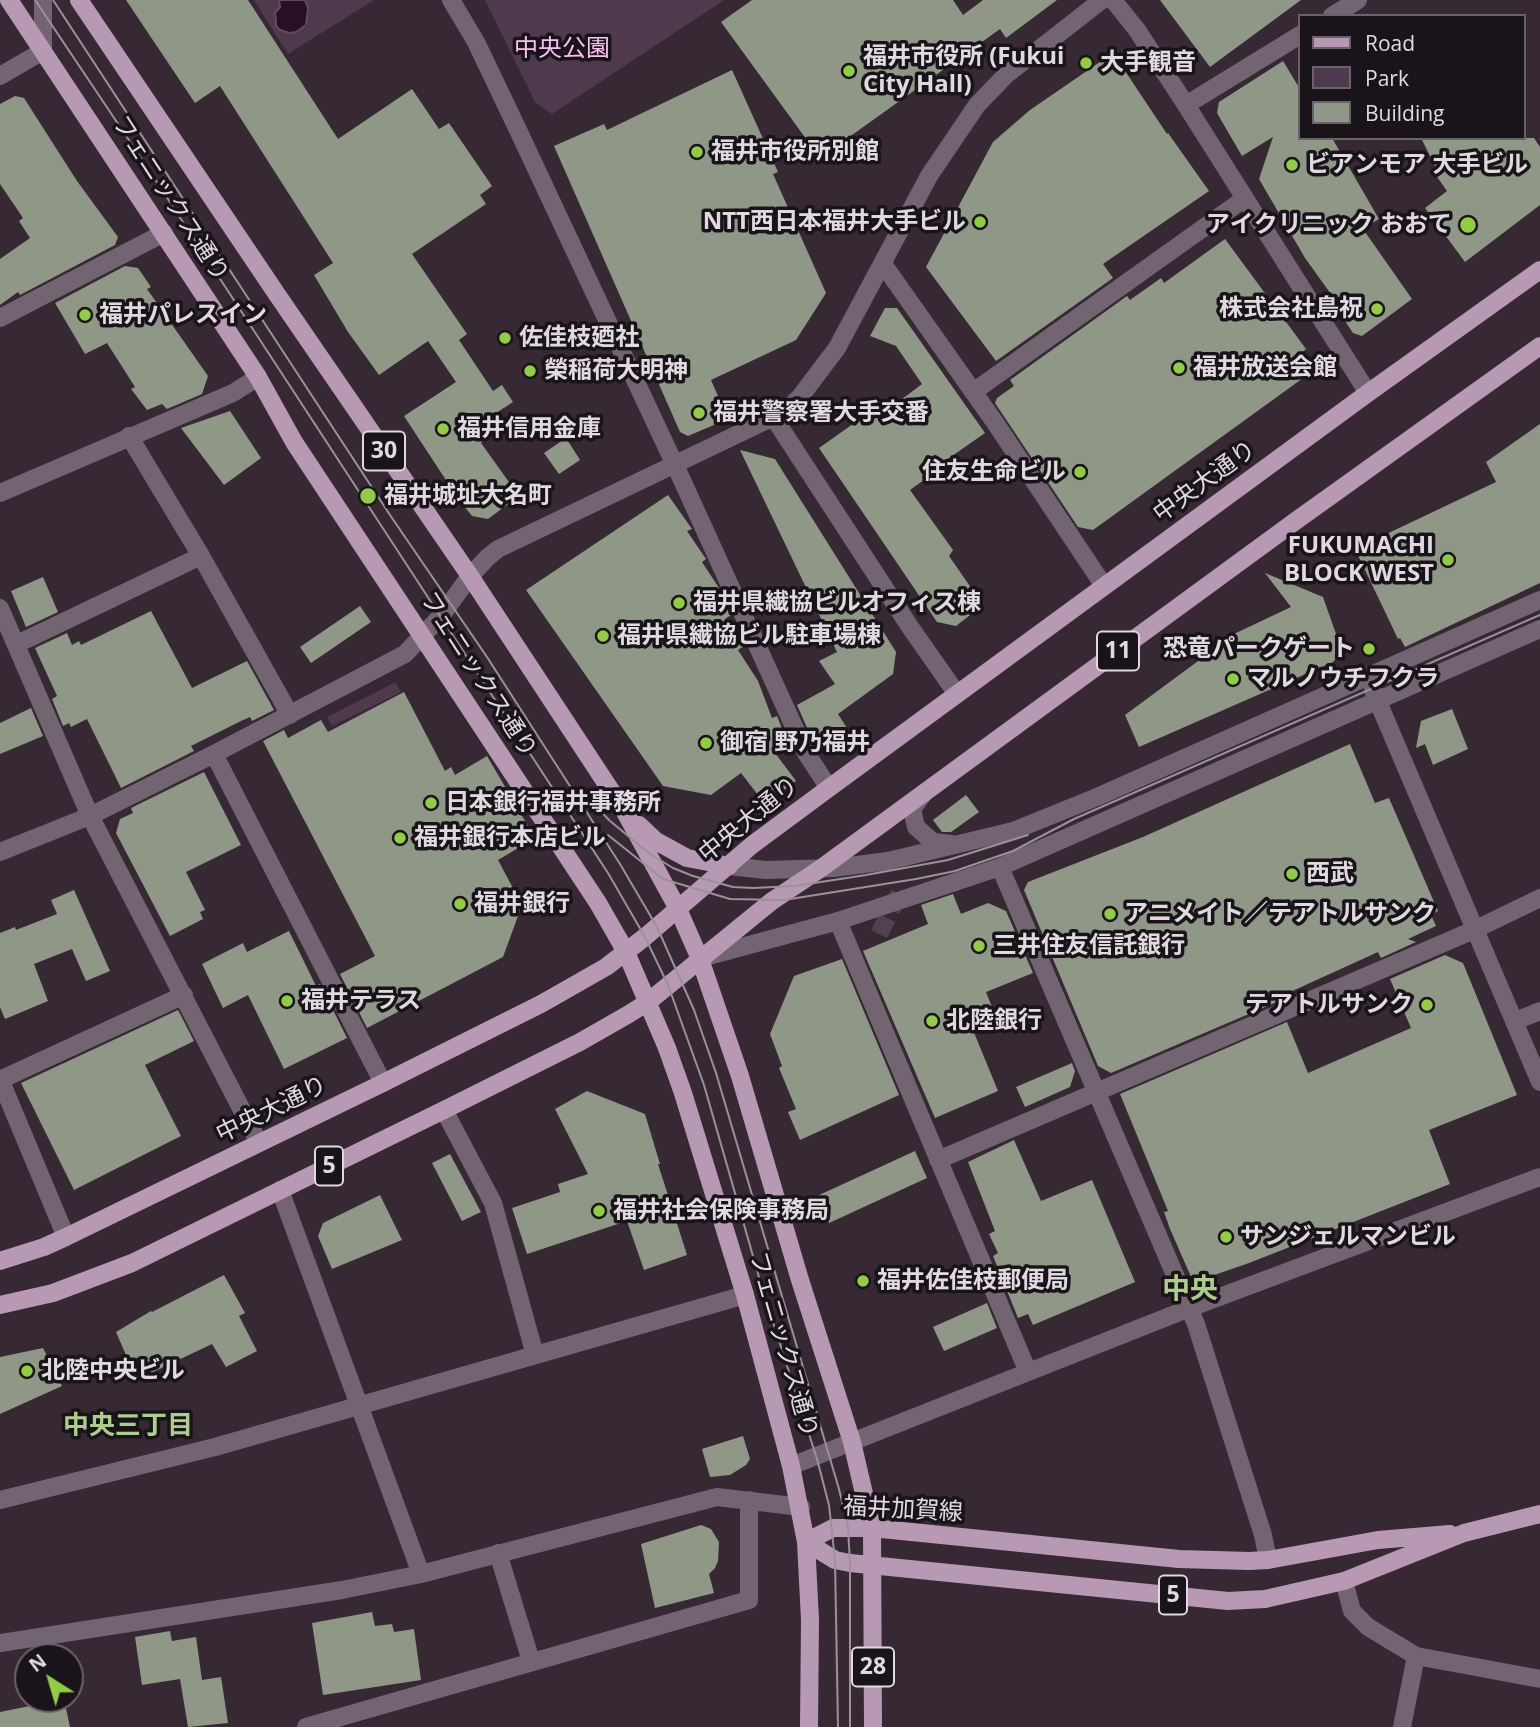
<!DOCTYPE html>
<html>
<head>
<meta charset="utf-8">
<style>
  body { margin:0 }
  #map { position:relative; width:1540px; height:1727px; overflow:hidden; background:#362934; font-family:"Open Sans",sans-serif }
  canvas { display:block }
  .legend { position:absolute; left:1298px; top:14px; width:228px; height:126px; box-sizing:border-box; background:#191419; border:2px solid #696369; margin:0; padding:9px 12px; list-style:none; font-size:21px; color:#e1d9e0 }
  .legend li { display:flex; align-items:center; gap:14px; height:35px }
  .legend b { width:35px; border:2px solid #696369 }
  .north { position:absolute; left:14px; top:1643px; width:70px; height:70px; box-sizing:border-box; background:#191419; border:2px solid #696369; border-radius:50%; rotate:323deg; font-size:19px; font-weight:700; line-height:28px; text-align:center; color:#e1d9e0 }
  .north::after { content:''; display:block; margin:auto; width:24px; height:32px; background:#91cd40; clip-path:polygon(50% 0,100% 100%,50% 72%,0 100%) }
</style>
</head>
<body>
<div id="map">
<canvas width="1540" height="1727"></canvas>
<ul class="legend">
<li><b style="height:9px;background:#b899b3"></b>Road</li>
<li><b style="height:19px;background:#4e3a4c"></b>Park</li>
<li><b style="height:19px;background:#8f9887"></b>Building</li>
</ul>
<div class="north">N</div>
</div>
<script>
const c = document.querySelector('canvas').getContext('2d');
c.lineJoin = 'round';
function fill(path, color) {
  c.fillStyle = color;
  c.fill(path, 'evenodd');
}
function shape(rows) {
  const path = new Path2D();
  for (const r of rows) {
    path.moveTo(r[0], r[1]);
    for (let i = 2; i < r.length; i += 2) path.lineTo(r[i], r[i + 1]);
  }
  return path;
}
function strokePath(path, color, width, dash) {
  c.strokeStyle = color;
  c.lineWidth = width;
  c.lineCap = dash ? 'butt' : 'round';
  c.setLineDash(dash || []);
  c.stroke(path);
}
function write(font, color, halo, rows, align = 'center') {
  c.font = font + ' "Open Sans","Noto Sans JP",sans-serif';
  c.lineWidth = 7;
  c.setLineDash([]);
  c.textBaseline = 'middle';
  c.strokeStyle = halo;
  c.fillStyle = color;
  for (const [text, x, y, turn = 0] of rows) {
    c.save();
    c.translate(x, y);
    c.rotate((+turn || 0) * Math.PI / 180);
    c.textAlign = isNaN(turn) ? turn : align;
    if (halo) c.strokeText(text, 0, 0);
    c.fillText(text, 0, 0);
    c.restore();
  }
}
fill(shape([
  [254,0,374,0,288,54],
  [485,0,724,0,552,114,535,102],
  [396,682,401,692,332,726,327,717]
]), '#4e3a4c');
const water = shape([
  [279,0,305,0,308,8,306,25,296,32,289,33,280,30,276,26,276,20,275,13,280,7,279,0]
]);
fill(water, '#290e26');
strokePath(water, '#604b5e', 2);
fill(shape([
  [126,0,248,0,338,139,412,89,439,129,449,123,492,186,480,195,486,204,412,254,467,334,459,340,493,391,502,385,513,402,473,428,482,442,481,443,519,496,488,519,472,516,459,500,404,416,456,382,428,341,379,375,348,332,314,275,333,263,220,86,195,103],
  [752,0,953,0,963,15,983,0,1057,0,1006,38,1000,29,820,158,721,22],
  [1160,0,1301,0,1210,67],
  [1113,53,1167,134,1168,133,1209,191,1103,264,1113,278,996,361,926,267,993,142,1030,110],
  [1283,61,1300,89,1300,138,1332,138,1379,219,1363,229,1412,299,1362,336,1353,333,1343,318,1346,315,1305,258,1259,179,1273,137,1242,156,1217,113,1219,102],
  [732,70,778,172,773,174,826,293,796,340,711,380,728,419,688,436,680,432,554,146,604,124,607,130],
  [15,96,24,98,77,181,118,237,115,245,20,295,18,292,0,305,0,259,30,238,19,221,23,218,0,184,0,104],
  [1421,138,1534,138,1540,147,1540,205,1465,262,1425,208,1447,191,1435,174,1438,172],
  [1225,239,1306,349,1298,356,1310,373,1093,530,1078,527,995,403,997,398,1014,386,1010,380,1127,296,1130,300,1161,278,1164,283],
  [125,266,138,268,151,287,147,289,208,376,202,394,167,409,162,404,147,410,131,389,135,387,107,343,85,354,55,303],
  [885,308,897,308,985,433,922,477,924,480,910,490,953,550,949,556,983,605,956,626,937,622,819,448,884,402,889,409,922,384,896,346,870,336],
  [230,411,261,458,224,485,181,428],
  [1540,424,1540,583,1405,647,1400,638,1398,639,1355,549,1496,482,1486,462],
  [566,438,580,460,559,474,544,453],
  [740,450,775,459,896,652,893,674,838,714,854,739,836,753,819,733,808,730,797,705,835,684,819,661,837,652],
  [668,495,692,529,687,531,704,556,706,559,702,562,719,588,714,591,731,615,725,619,744,646,738,650,758,681,772,718,777,716,783,731,775,753,796,781,765,804,741,773,711,795,663,786,526,590],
  [1265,573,1323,597,1342,651,1333,662,1139,747,1125,715,1236,633,1291,607],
  [43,577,58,612,26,627,11,591],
  [360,606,371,622,311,663,300,647],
  [151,611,192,688,247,661,274,710,252,721,250,717,241,721,191,746,194,751,121,788,87,719,71,727,69,723,63,726,52,699,57,696,35,648,67,633,72,645,79,641,81,645],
  [404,692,445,771,451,767,455,775,487,756,535,838,498,860,522,905,503,957,367,1028,340,974,375,956,263,741,284,730,288,738,321,720,328,732],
  [31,708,43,736,0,754,0,723],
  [1452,709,1468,749,1433,765,1425,744,1416,748,1421,721],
  [1350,744,1375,803,1389,798,1438,911,1431,915,1436,926,1408,939,1416,942,1381,958,1378,952,1277,998,1279,1001,1111,1073,1098,1066,1024,890,1028,882,1143,837],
  [204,772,241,845,186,872,205,910,200,912,203,919,170,936,116,833,120,819,133,813,131,808],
  [966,795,979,812,951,832,942,832,933,820],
  [74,890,110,971,86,981,72,949,34,964,48,1001,5,1019,0,1007,0,933,15,927,16,930,57,914,51,900],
  [953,894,961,914,988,903,1006,911,1033,973,986,992,992,1007,968,1018,998,1091,935,1118,863,951,928,924,921,905],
  [289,931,316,986,320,984,347,1038,284,1069,248,995,223,1008,202,964,243,943,247,952],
  [1445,955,1463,963,1517,1095,1429,1130,1450,1184,1249,1263,1200,1280,1192,1279,1170,1229,1164,1212,1168,1211,1120,1094,1287,1022,1308,1073,1411,1028,1390,979],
  [842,959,899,1095,800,1140,788,1112,796,1109,779,1068,782,1066,770,1034,794,976],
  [178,1010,194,1041,145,1065,181,1136,74,1190,21,1083],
  [1072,1063,1075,1071,1070,1087,1025,1107,1016,1087],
  [587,1091,645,1114,660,1164,658,1164,687,1255,644,1270,627,1221,527,1254,512,1208,560,1192,558,1184,588,1174,555,1109],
  [1014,1140,1041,1201,1092,1180,1135,1282,1033,1325,1028,1314,1018,1318,993,1256,998,1253,989,1234,995,1231,968,1162],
  [915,1151,927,1178,829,1223,817,1196],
  [450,1154,481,1212,462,1221,432,1163],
  [380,1195,402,1240,332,1269,318,1236,323,1223],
  [224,1275,245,1313,239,1316,257,1351,226,1367,212,1344,151,1373,141,1356,129,1362,116,1332,151,1311,152,1312],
  [987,1303,997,1328,944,1351,933,1327],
  [43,1348,62,1386,0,1414,0,1357],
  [743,1436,750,1459,746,1465,730,1475,710,1477,702,1449],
  [701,1525,711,1529,719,1542,718,1561,715,1568,709,1574,714,1593,655,1608,641,1544],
  [372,1612,375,1626,392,1624,394,1632,414,1629,421,1680,323,1695,312,1623],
  [170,1631,172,1641,196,1637,202,1680,221,1677,228,1723,188,1727,180,1679,142,1685,135,1637],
  [64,1699,70,1727,0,1727,0,1712]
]), '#8f9887');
strokePath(shape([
  [879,934,900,893]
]), '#50434e', 18, [18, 9]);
strokePath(shape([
  [451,0,476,42,518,130,682,480,806,753,829,788],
  [1113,0,1137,30,1186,105,1368,393],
  [1332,16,1358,0],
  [0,76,43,51,43,0],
  [1186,105,1300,35],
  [883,264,996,424,1104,586],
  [0,318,164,233],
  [973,392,1244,199],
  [774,418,910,627,957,694],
  [129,436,201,556,290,715],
  [0,493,233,393,258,377],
  [0,608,90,816,259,1143],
  [17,644,201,556],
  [1373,690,1540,1082],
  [214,754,383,1083],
  [924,793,912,809,916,827,933,842,952,844],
  [0,852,90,816,214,754,405,654,441,616,470,576,488,557,498,549,784,412,800,397,837,348,929,176,977,105,1006,75,1102,0],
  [729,866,766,870,833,868,888,861,1013,831,1097,797,1540,600],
  [1000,867,1196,1324,1263,1535,1268,1560],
  [838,921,1028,1372],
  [701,958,838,921,1000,867,1540,629],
  [1515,1021,1540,1011],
  [0,1079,66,1237],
  [0,1080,184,995],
  [444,1110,493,1203,535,1355],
  [938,1160,1474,930,1540,898],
  [280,1190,421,1574],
  [791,1466,1190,1308,1540,1177],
  [0,1500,215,1447,745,1295],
  [498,1553,531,1661],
  [1344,1581,1352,1611,1368,1627,1416,1656,1540,1679],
  [0,1643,342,1590,421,1574,717,1497,801,1507],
  [306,1727,749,1600,749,1500],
  [1402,1727,1416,1656]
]), '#736471', 18);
strokePath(shape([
  [9,0,258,377,294,442,598,903,626,952,667,1048,683,1093,745,1295,791,1466,806,1542,810,1620,809,1727],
  [79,0,276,293,470,576,625,812,678,909,700,959,740,1076,800,1280,852,1442,872,1528,873,1727],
  [639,825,656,841,687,858,729,866],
  [0,1261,44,1247,66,1237,383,1083,541,1004,606,967,645,937,752,845,829,788,1368,393,1540,270],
  [0,1305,53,1293,132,1263,444,1110,580,1042,629,1014,648,1002,772,901,820,869,1297,520,1540,346],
  [806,1542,835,1560,850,1563,1228,1601,1265,1599,1344,1581,1464,1533,1540,1514],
  [806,1542,833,1528,872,1528,1179,1559,1249,1561,1268,1560,1378,1540,1450,1534]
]), '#b899b3', 18);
strokePath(shape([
  [35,0,147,167,608,873,645,937,668,985,704,1085,763,1291,817,1459,829,1505,835,1560,838,1727],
  [53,0,390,515,487,657,620,864,657,927,694,1010,716,1073,839,1489,848,1527,850,1563,850,1727],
  [582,792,610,821,650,854,673,868,693,876,733,887,753,888,795,886,866,875,948,860,1028,835],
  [608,835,663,879,730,899,784,900,916,879,955,871,1013,851,1074,819,1540,615]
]), '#9b9199', 2);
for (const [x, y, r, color] of [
  [1086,63,7,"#91cd40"],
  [849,71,7,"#91cd40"],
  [697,152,7,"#91cd40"],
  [1292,165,7,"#91cd40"],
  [980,222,7,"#91cd40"],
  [1468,225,9,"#91cd40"],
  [1377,309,7,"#91cd40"],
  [85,315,7,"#91cd40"],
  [505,338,7,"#91cd40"],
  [1179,368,7,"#91cd40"],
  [530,371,7,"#91cd40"],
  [699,413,7,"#91cd40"],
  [443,429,7,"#91cd40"],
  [1080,472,7,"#91cd40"],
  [368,496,9,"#91cd40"],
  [1448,560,7,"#91cd40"],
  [679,603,7,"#91cd40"],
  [603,636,7,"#91cd40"],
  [1369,649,7,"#91cd40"],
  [1233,679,7,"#91cd40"],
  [706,743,7,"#91cd40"],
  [431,803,7,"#91cd40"],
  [400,838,7,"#91cd40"],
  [1292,874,7,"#91cd40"],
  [460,904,7,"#91cd40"],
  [1110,914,7,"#91cd40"],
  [979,946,7,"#91cd40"],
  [287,1001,7,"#91cd40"],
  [1427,1005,7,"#91cd40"],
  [932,1021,7,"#91cd40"],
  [599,1211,7,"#91cd40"],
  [1226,1237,7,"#91cd40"],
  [863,1281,7,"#91cd40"],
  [27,1371,7,"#91cd40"]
]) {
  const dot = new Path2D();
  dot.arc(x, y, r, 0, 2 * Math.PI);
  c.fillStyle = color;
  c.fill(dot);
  strokePath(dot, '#191419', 2.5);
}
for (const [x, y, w] of [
  [384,451,42],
  [1118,651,42],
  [329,1166,28],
  [1173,1595,28],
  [873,1667,42]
]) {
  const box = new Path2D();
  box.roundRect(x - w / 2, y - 19.5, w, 39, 5);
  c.fillStyle = '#191419';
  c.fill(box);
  strokePath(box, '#e1d9e0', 2);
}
write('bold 23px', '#e1d9e0', null, [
  ["30",384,451],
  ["11",1118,651],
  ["5",329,1166],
  ["5",1173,1595],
  ["28",873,1667]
]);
write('24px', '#f8c0f1', '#191419', [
  ["中央公園",562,49]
]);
write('bold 24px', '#e1d9e0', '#191419', [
  ["福井市役所 (Fukui",863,57],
  ["City Hall)",863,85],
  ["大手観音",1100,63],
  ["福井市役所別館",711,152],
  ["ビアンモア 大手ビル",1306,165],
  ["NTT西日本福井大手ビル",966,222,"right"],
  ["アイクリニック おおて",1452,225,"right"],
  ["株式会社島祝",1363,309,"right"],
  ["福井パレスイン",99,315],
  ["佐佳枝廼社",519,338],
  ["福井放送会館",1193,368],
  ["榮稲荷大明神",544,371],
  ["福井警察署大手交番",713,413],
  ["福井信用金庫",457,429],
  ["住友生命ビル",1066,472,"right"],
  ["福井城址大名町",384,496],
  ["FUKUMACHI",1434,546,"right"],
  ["BLOCK WEST",1434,574,"right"],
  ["福井県繊協ビルオフィス棟",693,603],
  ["福井県繊協ビル駐車場棟",617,636],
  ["恐竜パークゲート",1355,649,"right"],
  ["マルノウチフクラ",1247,679],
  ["御宿 野乃福井",720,743],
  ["日本銀行福井事務所",445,803],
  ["福井銀行本店ビル",414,838],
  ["西武",1306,874],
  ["福井銀行",474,904],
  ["アニメイト／テアトルサンク",1124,914],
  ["三井住友信託銀行",993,946],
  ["福井テラス",301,1001],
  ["テアトルサンク",1413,1005,"right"],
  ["北陸銀行",946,1021],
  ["福井社会保険事務局",613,1211],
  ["サンジェルマンビル",1240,1237],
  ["福井佐佳枝郵便局",877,1281],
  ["北陸中央ビル",41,1371]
], 'left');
write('24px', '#e1d9e0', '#191419', [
  ["フェニックス通り",170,199,57],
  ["中央大通り",1205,482,-36],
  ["フェニックス通り",478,675,57],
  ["中央大通り",749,820,-39],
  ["中央大通り",272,1110,-26],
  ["フェニックス通り",783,1345,74],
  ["福井加賀線",903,1510,3]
]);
write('bold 26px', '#acce89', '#191419', [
  ["中央三丁目",128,1427]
]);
write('bold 28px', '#acce89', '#191419', [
  ["中央",1190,1290]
]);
</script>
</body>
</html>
